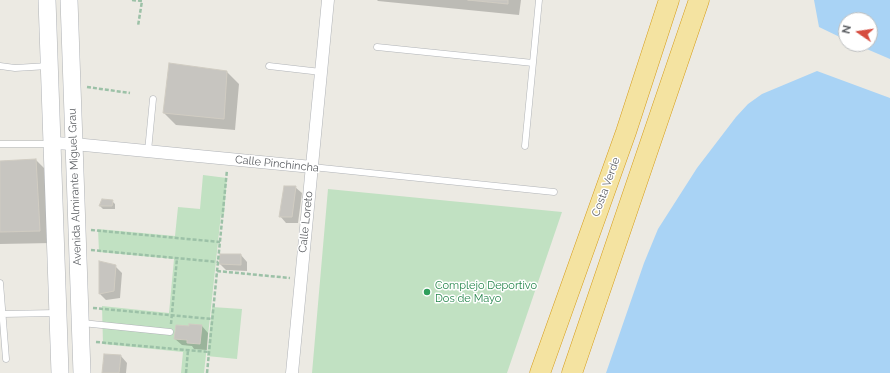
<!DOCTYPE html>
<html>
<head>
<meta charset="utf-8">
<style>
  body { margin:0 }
  #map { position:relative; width:890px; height:373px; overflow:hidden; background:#eceae3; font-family:Raleway,sans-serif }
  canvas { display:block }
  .north { position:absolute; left:838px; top:12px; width:40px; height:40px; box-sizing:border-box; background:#fff; border:1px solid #bdbfc0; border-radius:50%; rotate:283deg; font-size:11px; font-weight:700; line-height:16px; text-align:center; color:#5b5e62 }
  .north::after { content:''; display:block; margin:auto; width:14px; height:18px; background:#d64c3f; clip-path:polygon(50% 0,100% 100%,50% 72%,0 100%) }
</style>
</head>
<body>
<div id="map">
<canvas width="890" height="373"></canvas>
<div class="north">N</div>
</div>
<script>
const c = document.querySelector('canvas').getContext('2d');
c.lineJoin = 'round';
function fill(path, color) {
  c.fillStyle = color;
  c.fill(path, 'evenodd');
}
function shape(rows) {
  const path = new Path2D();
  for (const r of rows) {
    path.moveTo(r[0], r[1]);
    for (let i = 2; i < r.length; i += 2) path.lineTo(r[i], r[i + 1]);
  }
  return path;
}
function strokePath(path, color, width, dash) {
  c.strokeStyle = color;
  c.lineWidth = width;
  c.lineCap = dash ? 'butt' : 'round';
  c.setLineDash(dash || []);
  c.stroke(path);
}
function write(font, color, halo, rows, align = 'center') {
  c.font = font + ' Raleway,sans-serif';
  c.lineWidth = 3;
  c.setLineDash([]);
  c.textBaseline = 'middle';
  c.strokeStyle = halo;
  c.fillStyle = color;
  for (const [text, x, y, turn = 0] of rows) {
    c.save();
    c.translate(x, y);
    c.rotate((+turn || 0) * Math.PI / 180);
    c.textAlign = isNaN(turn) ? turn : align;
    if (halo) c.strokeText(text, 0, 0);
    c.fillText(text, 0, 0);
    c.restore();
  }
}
fill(shape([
  [203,175,227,178,224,214,221,214,204,373,181,373,183,352,103,344,102,306,169,313,174,259,99,252,98,229,175,236,178,207,200,209],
  [328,189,562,212,507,373,312,373],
  [212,307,242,309,237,359,207,356]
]), '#c1e1c2');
fill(shape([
  [814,0,890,0,890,59,855,44,870,44,870,20,846,20,846,40,819,27],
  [817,71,890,98,890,373,606,373,644,263,658,229,697,168,736,117,748,104,762,94]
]), '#a9d3f5');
fill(shape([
  [377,0,521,0,519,15,378,1],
  [227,72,239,84,235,130,176,125,164,113],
  [36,160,48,172,52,243,0,244,0,162],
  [295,187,302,193,298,223,286,223,280,216],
  [112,201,115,204,115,209,103,209,100,206],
  [241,255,247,262,247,271,226,270,220,264],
  [100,263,115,266,122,273,120,298,106,300,100,294],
  [190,325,202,326,208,333,207,350,194,349,192,346,182,345,175,339,190,327],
  [121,356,127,363,126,373,103,373]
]), '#0003');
const building = shape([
  [468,0,508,0,508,4,468,0],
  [169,63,227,71,224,119,163,113,169,63],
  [36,159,40,231,0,232,0,161,36,159],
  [284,186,296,186,292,217,279,217,284,186],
  [102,199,113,200,112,206,99,206,102,199],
  [220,254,241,254,241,265,219,264,220,254],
  [99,261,116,265,114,291,99,294,99,261],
  [189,324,202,325,200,344,187,343,187,340,174,339,176,325,189,326,189,324],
  [104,354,121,355,119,373,102,373,104,354]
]);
fill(building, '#c7c5c0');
strokePath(building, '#d0ccc2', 1);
const service = shape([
  [377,47,533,63],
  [0,66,15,68,48,66],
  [269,66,321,72],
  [0,144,50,144],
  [525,146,539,0],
  [148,151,153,99],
  [312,167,554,192],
  [0,283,6,359],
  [2,314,57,313],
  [82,323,170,332]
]);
const minor = shape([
  [52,143,74,144,312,167],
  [292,373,328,0]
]);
const secondary = shape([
  [47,0,60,373],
  [69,0,82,373]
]);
const trunk = shape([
  [540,373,626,132,669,0],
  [572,373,699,0]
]);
strokePath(service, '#b0b3b7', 7);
strokePath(minor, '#b0b3b7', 13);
strokePath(secondary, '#afb2b6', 18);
strokePath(trunk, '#d69d18', 21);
strokePath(shape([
  [132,0,142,1,138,26],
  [87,87,130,93],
  [91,230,220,242],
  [91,250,218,262],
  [217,271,290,278],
  [93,308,212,319],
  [171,324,177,258],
  [96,342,209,352],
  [186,373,188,350],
  [207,373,227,170]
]), '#9cc1a7', 2.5, [4, 2]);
strokePath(service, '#fff', 6);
strokePath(minor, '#fff', 12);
strokePath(secondary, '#fff', 17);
strokePath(trunk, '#f4e3a1', 20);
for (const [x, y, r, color] of [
  [427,292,4,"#2e9e5b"]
]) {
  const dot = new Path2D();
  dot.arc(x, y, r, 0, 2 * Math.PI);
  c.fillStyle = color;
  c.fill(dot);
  strokePath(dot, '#fff', 1.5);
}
write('11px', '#5b5e62', '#fff', [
  ["Calle Pinchincha",277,164,6],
  ["Avenida Almirante Miguel Grau",75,187,-92],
  ["Costa Verde",606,187,-70],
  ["Calle Loreto",306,222,-84]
]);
write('11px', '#27864d', '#fff', [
  ["Complejo Deportivo",435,286],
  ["Dos de Mayo",435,299]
], 'left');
</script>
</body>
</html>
